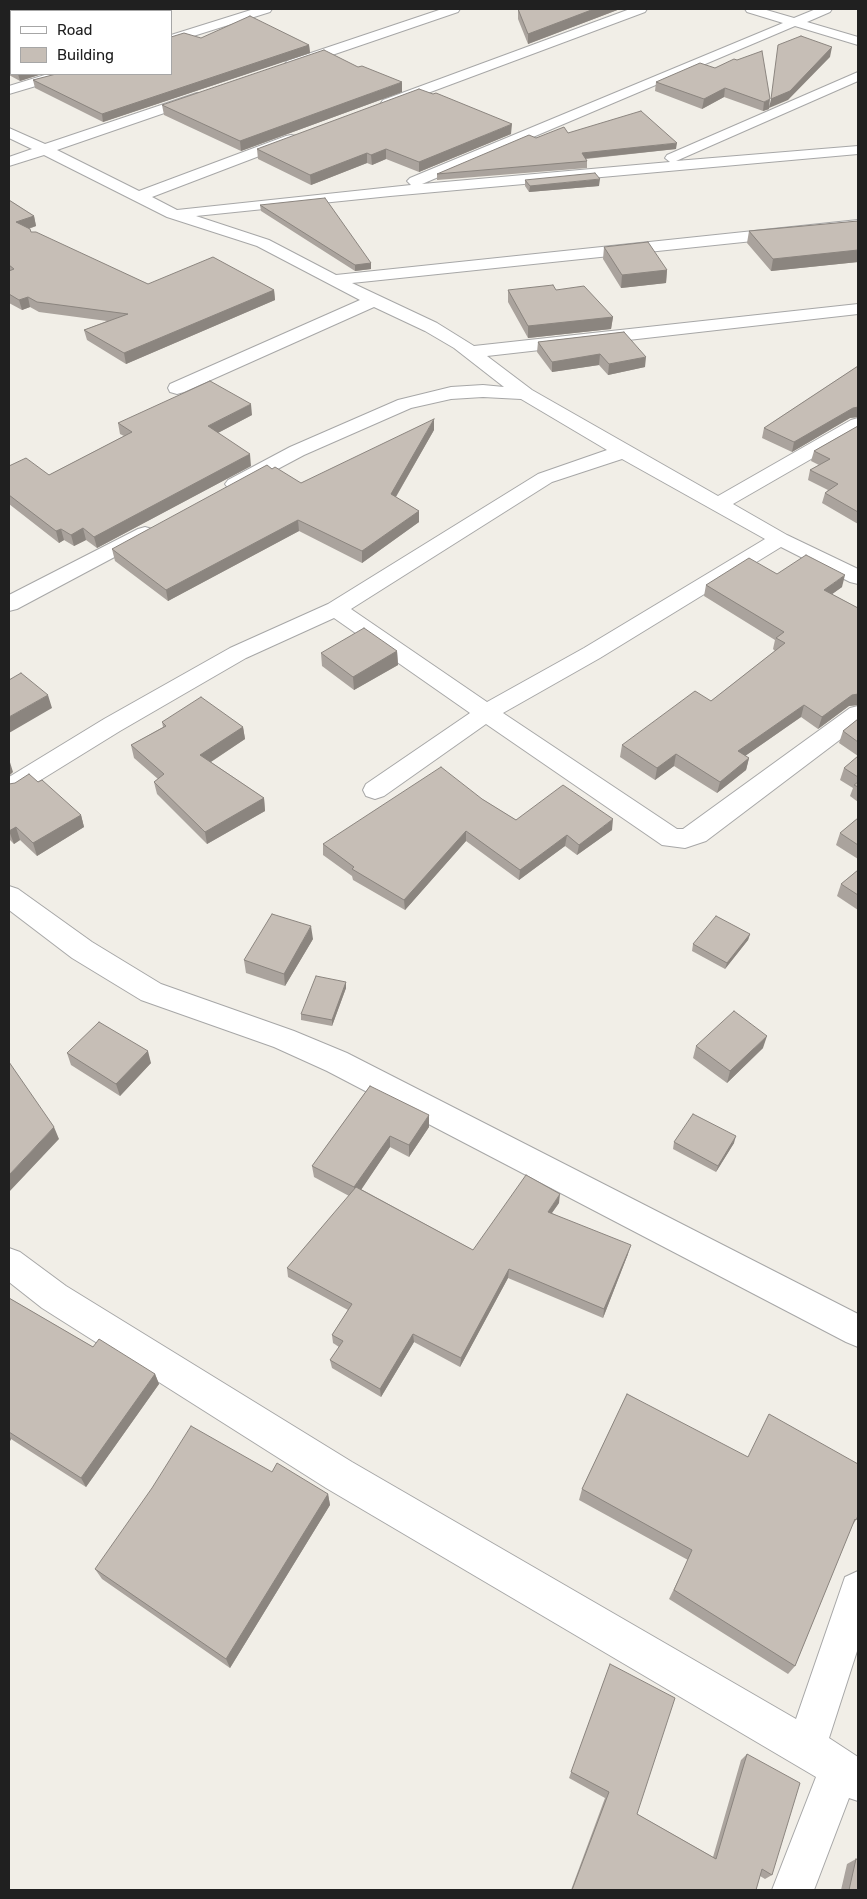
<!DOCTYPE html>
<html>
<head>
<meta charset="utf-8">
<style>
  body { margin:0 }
  #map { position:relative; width:867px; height:1899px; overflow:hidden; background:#f1eee7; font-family:Rubik,sans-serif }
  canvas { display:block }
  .frame { position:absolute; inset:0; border:10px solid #202020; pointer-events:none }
  .legend { position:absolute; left:10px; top:10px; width:162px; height:65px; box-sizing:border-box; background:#fff; border:1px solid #a6a6a6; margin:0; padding:6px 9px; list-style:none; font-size:15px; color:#202020 }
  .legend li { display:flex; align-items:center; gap:10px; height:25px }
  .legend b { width:25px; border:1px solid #a6a6a6 }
</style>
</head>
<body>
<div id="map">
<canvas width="867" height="1899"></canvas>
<div class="frame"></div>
<ul class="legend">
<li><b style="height:6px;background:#fff"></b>Road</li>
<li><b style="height:14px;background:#c6beb6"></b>Building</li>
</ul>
</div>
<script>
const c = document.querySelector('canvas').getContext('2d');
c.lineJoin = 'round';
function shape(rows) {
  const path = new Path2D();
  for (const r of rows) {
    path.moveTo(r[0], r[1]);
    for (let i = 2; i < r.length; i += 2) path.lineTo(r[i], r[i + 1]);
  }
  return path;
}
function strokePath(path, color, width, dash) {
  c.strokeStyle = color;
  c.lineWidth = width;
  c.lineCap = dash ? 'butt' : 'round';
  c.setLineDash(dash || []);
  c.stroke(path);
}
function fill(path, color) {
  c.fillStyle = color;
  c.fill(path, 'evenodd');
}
const minor = shape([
  [254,9,272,9,270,12,171,43,171,35,254,9],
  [442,9,460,9,458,12,297,67,287,67,285,64,287,61,442,9],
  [630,9,647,9,645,12,393,106,388,107,381,103,383,100,630,9],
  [745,9,763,9,794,18,816,9,832,9,830,12,807,22,858,37,858,45,795,26,422,184,670,162,665,158,667,155,858,72,858,81,676,161,858,146,858,154,390,196,196,216,269,240,336,275,858,220,858,230,352,283,437,323,474,346,858,304,858,314,487,356,532,390,718,496,851,420,858,418,858,432,733,504,787,535,858,569,858,584,850,582,781,547,600,658,503,713,677,829,683,829,850,708,858,706,858,726,706,841,685,848,662,845,486,724,384,796,375,799,366,796,363,790,366,784,470,713,334,618,246,658,120,731,18,794,9,797,9,777,104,719,230,648,328,604,538,474,607,450,521,399,483,397,451,399,411,408,304,455,242,488,235,490,228,488,225,484,228,480,290,447,398,400,451,387,483,385,504,387,454,348,425,331,374,307,184,392,177,394,170,392,168,388,170,384,360,300,257,246,167,217,44,155,9,166,9,157,32,149,9,138,9,128,45,144,197,93,202,94,204,97,202,100,57,150,139,191,286,136,291,135,296,136,298,139,296,142,152,197,177,210,411,185,407,181,410,178,783,23,747,12,745,9],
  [622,459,765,539,584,648,487,702,351,609,552,482,622,459],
  [48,74,68,74,66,77,9,94,9,86,48,74],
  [145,527,152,529,155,533,152,537,17,609,9,611,9,595,138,529,145,527],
  [9,886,18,889,92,942,161,984,294,1031,347,1053,858,1314,858,1347,846,1342,327,1071,274,1047,141,1000,72,958,9,910,9,886],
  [9,1248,20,1252,66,1286,352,1462,796,1719,845,1577,858,1571,858,1648,829,1738,858,1757,858,1801,849,1798,814,1890,772,1890,816,1777,326,1488,42,1308,9,1282,9,1248]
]);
strokePath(minor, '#a7a7a7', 2);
fill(minor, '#fff');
fill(shape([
  [9,9,11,11,11,74,42,74,20,81,9,75],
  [518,9,620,9,528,44,518,19],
  [201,38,309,45,310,53,103,122,35,88,33,80],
  [737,60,769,109,763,111,724,97,702,109,655,91,656,82,715,68],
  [402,92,241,151,164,115,162,105],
  [568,133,676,149,586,159,587,161,587,168,437,180,437,174,536,138],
  [511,134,419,172,386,159,372,165,367,163,311,185,258,159,257,149],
  [525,180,599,186,529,192,525,186],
  [9,200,34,216,36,226,29,229,31,232,148,284,274,290,275,300,126,364,87,340,84,330,107,321,39,312,30,307,22,310,9,303],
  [260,205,371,263,371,269,355,271,261,211],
  [858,221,858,262,771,271,747,243,749,231],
  [604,247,667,270,666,283,621,288,603,259],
  [508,290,556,290,613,317,611,329,528,338,508,302],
  [624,332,645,367,608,375,599,365,552,372,537,352,538,342],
  [858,366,858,417,850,418,792,452,762,438,764,428],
  [252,415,218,433,251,466,97,548,86,540,74,546,64,540,59,543,9,504,9,466,49,475,124,436,120,434,118,423],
  [858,426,858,524,822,503,825,493,828,490,808,480,810,470,819,465,811,461,814,451],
  [434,430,396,497,419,511,419,522,362,563,299,531,168,601,115,561,112,549,301,483],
  [777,574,842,587,832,594,858,608,858,705,849,706,818,729,801,717,745,756,749,758,746,770,717,793,674,766,655,780,620,757,622,745,711,701,775,651,773,649,775,640,704,596,706,585],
  [397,651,398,665,354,690,322,666,321,653],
  [858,719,858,756,839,743,843,731],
  [162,722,243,727,245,739,211,762,264,798,265,811,207,844,157,794,154,782,158,779,134,758,131,745,163,727],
  [858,756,858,802,850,796,853,788,840,780,844,768],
  [9,784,81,815,84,827,37,856,20,840,14,844,9,839],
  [482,799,516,820,612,830,577,855,565,846,519,880,466,841,405,910,353,880,352,876,323,855,323,844],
  [858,818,858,859,836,845,840,833],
  [858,870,858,910,837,896,841,884],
  [750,934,748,940,725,969,692,951,693,944],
  [313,939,285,986,246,973,244,960],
  [346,982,346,988,332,1026,301,1020,301,1014],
  [696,1046,763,1048,727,1083,693,1058],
  [67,1053,151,1063,120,1096,71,1065],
  [370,1086,429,1127,409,1157,390,1147,361,1189,473,1250,559,1203,552,1213,628,1254,603,1318,508,1278,460,1367,414,1342,381,1397,332,1368,330,1360,339,1347,333,1343,332,1335,348,1310,288,1277,287,1268,349,1196,314,1177,312,1166],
  [674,1142,734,1143,716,1172,673,1149],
  [9,1298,93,1347,155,1374,159,1384,86,1487,11,1439,9,1443],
  [627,1394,856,1520,852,1526,795,1666,788,1674,669,1599,688,1560,579,1500,582,1489],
  [272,1472,328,1494,330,1505,230,1668,102,1579,95,1569],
  [610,1664,637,1814,713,1857,741,1760,747,1754,772,1875,765,1879,760,1876,756,1890,571,1890,605,1798,569,1778],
  [856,1859,858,1890,841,1890,847,1864]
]), '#aaa39d');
fill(shape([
  [594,9,620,9,528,44,528,34],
  [309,45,310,53,103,122,102,114],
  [832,47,830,57,788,100,769,108,771,99],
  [18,74,42,74,20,81],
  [402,82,402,92,241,151,240,141],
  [725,88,724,97,702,109,704,99],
  [770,99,769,109,763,111,764,102],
  [512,124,511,134,419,172,419,162],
  [677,143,676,149,581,159,582,153],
  [386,149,386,159,372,165,371,155],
  [367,153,367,163,311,185,310,175],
  [600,179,599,186,529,192,530,186],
  [34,216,36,226,18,232,16,222],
  [858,250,858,262,771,271,773,259],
  [371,263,371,269,355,271,355,265],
  [667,270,666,283,621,288,622,275],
  [274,290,275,300,126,364,124,353],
  [28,297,30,307,22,310,19,300],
  [613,317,611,329,528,338,528,326],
  [600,354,599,365,552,372,552,362],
  [646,357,645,367,608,375,609,364],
  [251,404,252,415,210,437,208,426],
  [858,407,858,417,850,418,792,452,794,442,853,408],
  [434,419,434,430,391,505,391,494],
  [250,454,251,466,97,548,94,537],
  [419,511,419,522,362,563,362,551],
  [298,520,299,531,168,601,166,590],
  [83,528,86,540,74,546,71,535],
  [61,529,64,540,59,543,56,531],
  [845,575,842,587,821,602,824,590],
  [397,651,398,665,354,690,353,677],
  [858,694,858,705,849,706,818,729,822,717,852,695],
  [48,695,52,708,9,733,9,717],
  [804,705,801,717,735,763,738,751],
  [243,727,245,739,203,767,200,755],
  [676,754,674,766,655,780,657,768],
  [749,758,746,770,717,793,720,782],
  [9,759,13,772,9,776],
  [264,798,265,811,207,844,205,832],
  [81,815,84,827,37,856,33,843],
  [613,819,612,830,577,855,579,845],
  [16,827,20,840,14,844,9,831],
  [466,831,466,841,405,910,404,900],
  [567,835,565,846,519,880,520,870],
  [311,926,313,939,285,986,284,974],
  [750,934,748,940,725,969,727,963],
  [346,982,346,988,332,1026,332,1020],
  [767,1036,763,1048,727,1083,730,1071],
  [148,1051,151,1063,120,1096,116,1084],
  [429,1115,429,1127,409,1157,409,1145],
  [54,1127,59,1139,9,1192,9,1175],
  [390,1136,390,1147,355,1199,354,1187],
  [736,1136,734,1143,716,1172,718,1166],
  [560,1194,559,1203,546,1221,548,1212],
  [631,1245,628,1254,603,1318,604,1309],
  [509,1269,508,1278,460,1367,461,1358],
  [413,1334,414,1342,381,1397,380,1389],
  [155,1374,159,1384,86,1487,81,1478],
  [9,1435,11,1439,9,1443],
  [328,1494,330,1505,230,1668,226,1659]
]), '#8b857f');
const building = shape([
  [9,9,23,9,28,11,11,11,11,70,9,69,9,9],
  [518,9,594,9,528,34,518,9],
  [250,16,309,45,102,114,33,80,56,74,171,74,171,37,184,33,201,38,250,16],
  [801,36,832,47,790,91,771,99,778,45,801,36],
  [324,50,358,67,362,66,402,82,240,141,162,105,324,50],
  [762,51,770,99,764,102,725,88,704,99,656,82,700,63,715,68,734,59,737,60,762,51],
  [419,89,433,94,436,93,512,124,419,162,386,149,371,155,367,153,310,175,257,149,419,89],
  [641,111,677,143,582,153,587,161,437,174,529,135,536,138,564,127,568,133,641,111],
  [595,173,600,179,530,186,525,180,595,173],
  [325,198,371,263,355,265,260,205,325,198],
  [9,200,34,216,16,222,30,229,31,232,36,232,148,284,213,257,274,290,124,353,84,330,128,314,37,302,28,297,19,300,9,294,9,271,14,269,9,265,9,200],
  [858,221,858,250,773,259,749,231,858,221],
  [648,242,667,270,622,275,604,247,648,242],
  [553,285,556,290,584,286,613,317,528,326,508,290,553,285],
  [624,332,646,357,609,364,600,354,552,362,538,342,624,332],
  [858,366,858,407,853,408,794,442,764,428,858,366],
  [210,381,251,404,208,426,250,454,94,537,83,528,71,535,61,529,56,531,9,495,9,466,26,458,49,475,132,432,118,423,210,381],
  [434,419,391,494,419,511,362,551,298,520,166,590,112,549,267,465,272,469,275,467,301,483,434,419],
  [858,426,858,512,825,493,838,484,810,470,830,459,814,451,858,426],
  [806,555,845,575,824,590,858,608,858,694,852,695,822,717,804,705,738,751,749,758,720,782,676,754,657,768,622,745,695,691,711,701,785,643,776,638,784,632,706,585,749,558,777,574,806,555],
  [364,628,397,651,353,677,321,653,364,628],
  [21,673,48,695,9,717,9,680,21,673],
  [201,697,243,727,200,755,264,798,205,832,154,782,164,774,131,745,166,726,162,722,201,697],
  [858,719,858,742,843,731,858,719],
  [858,756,858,777,844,768,858,756],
  [441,767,482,799,516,820,563,785,613,819,579,845,567,835,520,870,466,831,404,900,352,869,354,867,323,844,441,767],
  [29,774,38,782,42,780,81,815,33,843,16,827,9,831,9,784,15,783,29,774],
  [858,782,858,787,854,785,858,782],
  [858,818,858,845,840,833,858,818],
  [858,870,858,895,841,884,858,870],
  [272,914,311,926,284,974,244,960,272,914],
  [716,916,750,934,727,963,693,944,716,916],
  [316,976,346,982,332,1020,301,1014,316,976],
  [734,1011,767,1036,730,1071,696,1046,734,1011],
  [99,1022,148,1051,116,1084,67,1053,99,1022],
  [9,1062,54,1127,9,1175,9,1062],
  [370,1086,429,1115,409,1145,390,1136,354,1187,312,1166,370,1086],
  [693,1114,736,1136,718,1166,674,1142,693,1114],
  [526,1175,560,1194,548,1212,631,1245,604,1309,509,1269,461,1358,413,1334,380,1389,330,1360,343,1341,332,1335,352,1304,287,1268,356,1187,473,1250,526,1175],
  [9,1298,93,1347,99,1339,155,1374,81,1478,9,1432,9,1298],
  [627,1394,748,1457,769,1414,858,1464,858,1516,856,1520,855,1519,795,1666,674,1590,692,1550,582,1489,627,1394],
  [191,1426,272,1472,277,1463,328,1494,226,1659,95,1569,152,1488,191,1426],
  [610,1664,675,1698,637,1814,716,1859,747,1754,800,1783,772,1875,762,1869,756,1890,572,1890,609,1792,571,1772,610,1664],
  [856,1859,858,1860,858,1890,849,1890,856,1859]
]);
fill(building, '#c6beb6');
strokePath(building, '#8b857f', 1);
</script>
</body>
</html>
